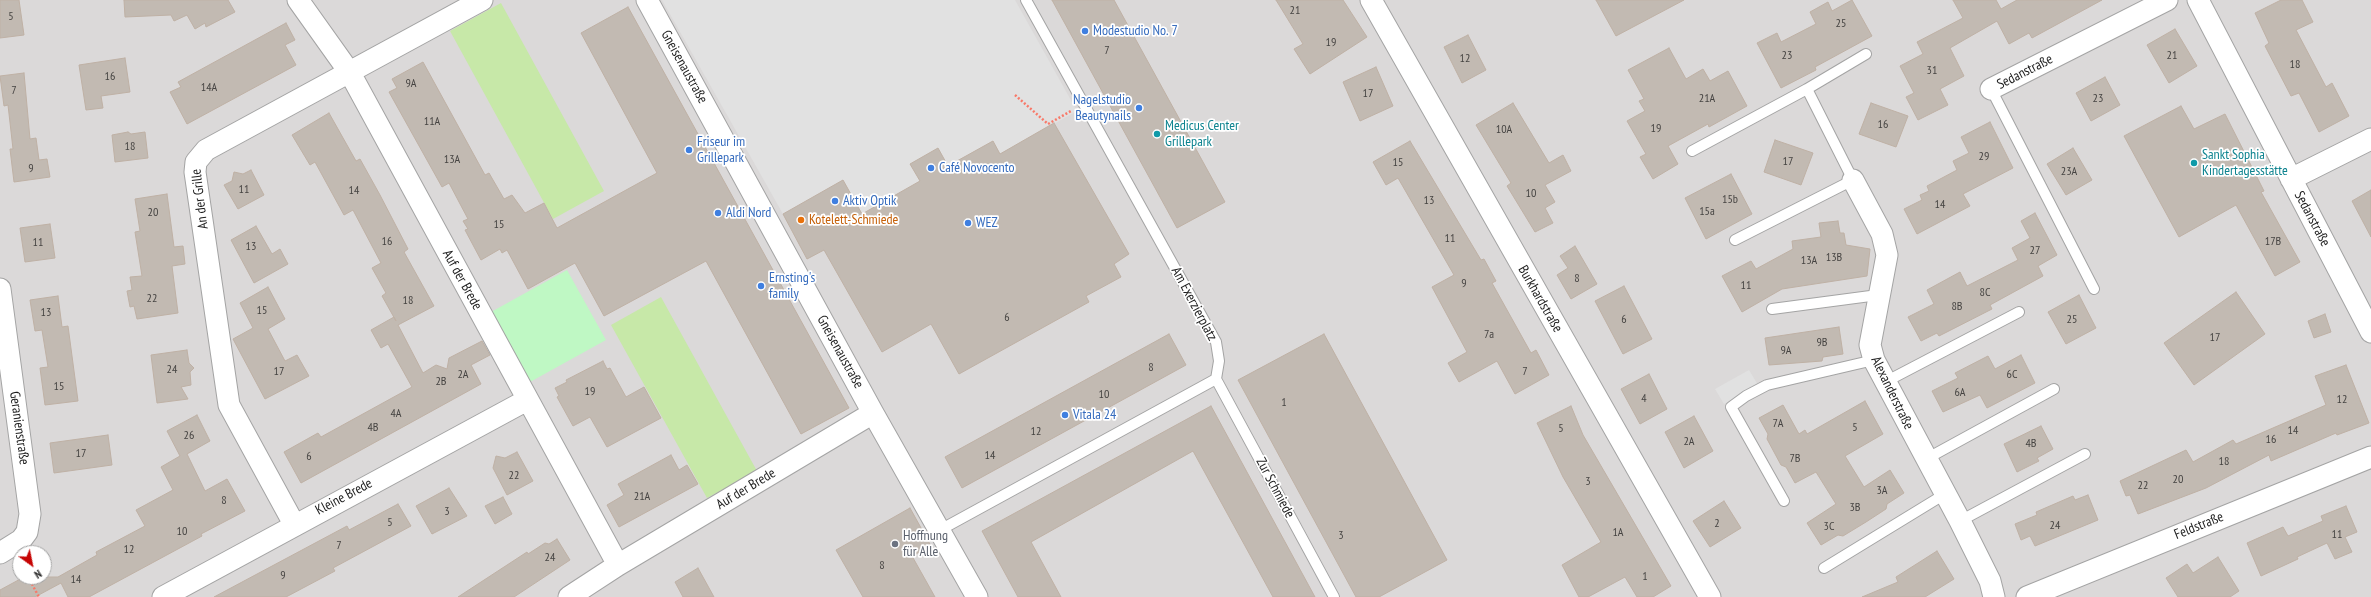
<!DOCTYPE html>
<html>
<head>
<meta charset="utf-8">
<style>
  body { margin:0 }
  #map { position:relative; width:2371px; height:597px; overflow:hidden; background:#eeeae2; font-family:"PT Sans Narrow",sans-serif }
  canvas { display:block }
  .north { position:absolute; left:12px; top:545px; width:40px; height:40px; box-sizing:border-box; background:#fff; border:1px solid #a5a5a5; border-radius:50%; rotate:147deg; font-size:11px; font-weight:700; line-height:16px; text-align:center; color:#1d1d1d }
  .north::after { content:''; display:block; margin:auto; width:14px; height:18px; background:#c60403; clip-path:polygon(50% 0,100% 100%,50% 72%,0 100%) }
</style>
</head>
<body>
<div id="map">
<canvas width="2371" height="597"></canvas>
<div class="north">N</div>
</div>
<script>
const c = document.querySelector('canvas').getContext('2d');
c.lineJoin = 'round';
function fill(path, color) {
  c.fillStyle = color;
  c.fill(path, 'evenodd');
}
function shape(rows) {
  const path = new Path2D();
  for (const r of rows) {
    path.moveTo(r[0], r[1]);
    for (let i = 2; i < r.length; i += 2) path.lineTo(r[i], r[i + 1]);
  }
  return path;
}
function strokePath(path, color, width, dash) {
  c.strokeStyle = color;
  c.lineWidth = width;
  c.lineCap = dash ? 'butt' : 'round';
  c.setLineDash(dash || []);
  c.stroke(path);
}
function write(font, color, halo, rows, align = 'center') {
  c.font = font + ' "PT Sans Narrow",sans-serif';
  c.lineWidth = 3.5;
  c.setLineDash([]);
  c.textBaseline = 'middle';
  c.strokeStyle = halo;
  c.fillStyle = color;
  for (const [text, x, y, turn = 0] of rows) {
    c.save();
    c.translate(x, y);
    c.rotate((+turn || 0) * Math.PI / 180);
    c.textAlign = isNaN(turn) ? turn : align;
    if (halo) c.strokeText(text, 0, 0);
    c.fillText(text, 0, 0);
    c.restore();
  }
}
fill(shape([
  [0,0,2371,0,2371,597,0,597],
  [20,553,44,553,44,577,20,577]
]), '#dbd9d9');
fill(shape([
  [501,3,604,191,553,219,450,31],
  [661,297,757,471,707,498,611,325]
]), '#c7e8a8');
fill(shape([
  [567,270,606,340,530,382,491,312]
]), '#bff8c4');
fill(shape([
  [662,0,1015,0,1077,111,1000,154,992,141,948,166,911,164,920,181,868,225,843,180,783,214],
  [1749,370,1758,385,1724,404,1715,389]
]), '#e1e1e1');
const building = shape([
  [0,0,19,0,24,35,0,38,0,0],
  [124,0,228,0,235,12,206,27,205,23,195,29,187,15,174,21,171,15,125,17,124,0],
  [1052,0,1114,0,1225,202,1177,228,1052,0],
  [1276,0,1343,0,1367,37,1310,74,1294,49,1303,44,1276,0],
  [1596,0,1684,0,1616,36,1596,0],
  [1852,0,1872,36,1815,67,1816,70,1781,88,1757,43,1777,33,1781,42,1816,24,1810,12,1828,2,1832,11,1852,0],
  [1953,0,1996,0,2001,9,2017,0,2102,0,2032,38,2029,33,2009,44,1997,21,1950,48,1964,76,1940,89,1948,105,1918,120,1906,97,1914,93,1900,66,1923,54,1917,42,1963,18,1953,0],
  [2281,0,2302,0,2313,22,2296,30,2326,87,2332,83,2349,116,2319,132,2299,93,2291,96,2265,46,2269,43,2255,13,2281,0],
  [628,7,849,408,801,434,706,261,604,316,575,263,528,289,507,250,502,253,500,249,481,260,465,230,468,229,463,221,468,219,449,183,442,187,389,92,397,88,392,79,423,62,485,175,489,173,504,199,512,195,525,213,544,203,557,228,657,173,581,33,628,7],
  [286,23,295,40,285,45,296,65,187,124,170,92,181,87,178,82,286,23],
  [2175,29,2197,66,2169,83,2147,45,2175,29],
  [1468,35,1486,70,1462,83,1444,47,1468,35],
  [1669,48,1686,79,1703,69,1710,81,1728,71,1747,106,1709,127,1708,124,1668,146,1678,164,1653,179,1640,157,1646,154,1627,121,1645,111,1639,101,1644,99,1628,70,1669,48],
  [125,58,130,92,101,96,103,108,86,110,79,65,125,58],
  [1376,67,1393,106,1360,121,1343,82,1376,67],
  [24,73,30,139,36,138,39,160,47,159,50,177,14,182,10,149,13,149,8,105,4,106,0,76,24,73],
  [2105,77,2120,105,2091,121,2076,93,2105,77],
  [1513,103,1549,163,1563,155,1571,171,1545,185,1555,202,1545,208,1553,223,1535,232,1507,186,1511,183,1476,125,1513,103],
  [1871,103,1908,116,1896,147,1859,134,1871,103],
  [2181,106,2194,129,2225,114,2264,191,2261,192,2300,262,2275,276,2236,205,2179,237,2124,136,2181,106],
  [329,113,356,161,360,159,380,195,408,249,404,252,434,306,398,325,423,373,436,365,447,369,449,358,482,341,490,355,471,365,481,384,301,483,284,452,318,433,321,437,412,387,388,344,381,348,371,330,394,317,396,321,382,296,386,293,372,268,381,263,353,210,344,215,315,162,310,165,292,135,329,113],
  [1990,122,2013,168,1963,194,1970,206,1917,234,1904,209,1922,200,1920,195,1929,191,1927,186,1957,170,1953,161,1969,153,1961,137,1990,122],
  [1054,123,1129,254,1114,264,1121,277,1086,296,1089,302,959,374,931,324,882,352,824,250,807,259,783,214,843,180,862,214,920,181,910,164,938,148,948,166,993,141,1000,154,1054,123],
  [128,132,131,134,145,132,148,158,115,162,112,135,128,132],
  [1775,140,1813,153,1801,185,1764,172,1775,140],
  [1410,141,1481,260,1484,259,1496,281,1492,283,1531,353,1536,350,1549,375,1515,394,1497,361,1459,382,1448,363,1467,352,1432,287,1454,275,1398,178,1386,185,1373,162,1410,141],
  [2073,148,2092,180,2066,195,2047,164,2073,148],
  [251,170,264,195,238,209,224,185,232,181,234,172,243,174,251,170],
  [1731,174,1752,214,1706,239,1685,198,1731,174],
  [2371,190,2371,237,2352,201,2371,190],
  [167,194,174,247,183,246,185,264,172,266,178,313,137,319,134,306,130,307,127,291,132,290,130,277,142,276,135,232,140,231,135,199,167,194],
  [2035,213,2057,255,2038,266,2043,276,1990,305,1992,309,1939,336,1937,333,1921,341,1908,317,1934,304,1927,290,1960,272,1967,286,2018,260,2012,248,2030,238,2021,221,2035,213],
  [1838,221,1840,233,1844,233,1846,245,1870,249,1867,276,1782,289,1742,312,1722,276,1751,261,1756,269,1793,249,1792,241,1821,237,1819,223,1838,221],
  [50,224,55,258,25,262,20,228,50,224],
  [256,226,272,254,280,249,288,264,254,283,231,240,256,226],
  [1575,246,1597,284,1571,299,1557,275,1568,268,1560,256,1575,246],
  [1624,286,1652,339,1623,354,1595,301,1624,286],
  [268,287,285,319,268,329,285,361,297,355,309,376,265,399,233,339,253,328,240,303,268,287],
  [2236,292,2265,334,2194,385,2164,343,2236,292],
  [2079,295,2096,328,2066,344,2048,312,2079,295],
  [58,296,62,327,68,326,78,401,45,405,40,368,48,367,42,330,35,331,30,300,58,296],
  [2325,314,2331,332,2314,338,2308,321,2325,314],
  [1839,327,1843,354,1823,357,1822,361,1769,365,1765,338,1839,327],
  [1169,334,1186,365,962,488,945,457,1169,334],
  [1324,334,1447,560,1379,597,1356,597,1238,380,1324,334],
  [187,350,189,363,194,368,190,372,191,385,181,387,188,399,157,403,151,355,187,350],
  [2021,355,2035,383,1987,408,1980,395,1943,412,1932,391,1958,378,1955,373,1988,356,1995,369,2021,355],
  [603,361,607,369,610,368,626,397,644,387,661,418,607,447,590,417,573,426,557,397,559,396,555,388,567,382,566,380,603,361],
  [2346,365,2369,423,2337,435,2336,433,2271,461,2269,455,2206,488,2138,514,2130,495,2126,496,2120,481,2186,450,2193,462,2233,440,2236,444,2326,405,2315,376,2346,365],
  [1649,374,1667,409,1640,424,1621,389,1649,374],
  [1865,401,1883,434,1845,456,1864,487,1890,470,1904,493,1887,504,1886,509,1866,522,1843,536,1838,535,1821,545,1807,523,1836,504,1816,472,1795,483,1786,467,1781,465,1767,439,1768,434,1759,418,1783,405,1799,434,1805,430,1807,434,1865,401],
  [1211,406,1315,597,1273,597,1193,451,1031,542,1061,597,1018,597,982,531,1211,406],
  [1571,406,1583,435,1671,586,1653,597,1637,597,1625,577,1588,597,1579,597,1562,565,1601,542,1563,477,1537,423,1571,406],
  [197,415,210,441,187,454,205,491,227,479,245,511,201,534,202,536,89,597,68,597,61,583,35,597,0,597,0,590,24,577,58,577,97,555,96,552,145,526,136,510,173,490,161,467,180,456,167,431,197,415],
  [1694,416,1713,451,1684,468,1665,432,1694,416],
  [2041,426,2053,449,2037,458,2039,461,2017,472,2004,444,2041,426],
  [108,435,112,465,54,473,50,443,108,435],
  [517,452,533,481,507,495,493,468,496,456,505,458,517,452],
  [671,455,679,470,687,465,698,484,619,527,607,505,624,495,618,484,671,455],
  [449,488,467,516,432,534,416,506,449,488],
  [2088,495,2098,520,2035,546,2030,536,2021,540,2015,524,2037,515,2036,512,2073,496,2075,500,2088,495],
  [503,497,512,514,495,524,485,506,503,497],
  [1724,501,1741,528,1710,547,1693,521,1724,501],
  [398,504,411,526,333,568,335,571,286,597,214,597,347,526,349,530,398,504],
  [2346,506,2357,532,2345,537,2352,552,2335,559,2327,543,2297,557,2298,559,2261,576,2247,543,2283,527,2288,536,2323,521,2321,516,2346,506],
  [910,508,931,546,912,556,935,597,863,597,836,550,910,508],
  [557,539,570,560,514,597,458,597,527,552,528,554,545,543,549,544,557,539],
  [1937,551,1954,579,1925,597,1862,597,1898,582,1896,577,1937,551],
  [2218,557,2239,591,2230,597,2178,597,2166,578,2187,564,2193,573,2218,557],
  [698,568,714,597,683,597,675,582,698,568]
]);
fill(building, '#c2bab2');
strokePath(building, '#bfb1a5', 1);
const service = shape([
  [1807,89,1866,54],
  [1991,89,2094,289],
  [1692,151,1807,89,1853,180,1735,240],
  [1772,309,1878,295],
  [1216,379,1334,597],
  [1885,382,2019,312],
  [1926,459,2054,389],
  [1784,501,1731,407,1746,396,1767,385,1874,360],
  [1960,521,2085,454],
  [940,530,1216,379,1219,361,1216,342,1026,0],
  [1824,568,1945,494]
]);
const minor = shape([
  [298,0,350,73,618,565,569,597],
  [647,0,873,413,977,597],
  [1371,0,1710,597],
  [2198,0,2371,332],
  [1991,89,2167,0],
  [2291,179,2371,139],
  [1853,180,1882,234,1887,255,1870,345,1874,360,1960,521,1990,581,1994,597],
  [0,289,30,514,27,532,21,540,0,553],
  [294,524,229,405,195,172,196,162,206,150,482,0],
  [618,565,873,413],
  [163,597,527,400],
  [2027,597,2371,457]
]);
strokePath(service, '#a4a4a4', 12);
strokePath(minor, '#a4a4a4', 23);
strokePath(shape([
  [1015,95,1048,124,1071,111],
  [28,577,39,597]
]), '#f87969', 2.5, [2, 2]);
strokePath(service, '#fff', 10);
strokePath(minor, '#fff', 21);
for (const [x, y, r, color] of [
  [1085,31,4,"#3f7fe0"],
  [1139,108,4,"#3f7fe0"],
  [1157,134,4,"#0f9aa8"],
  [689,150,4,"#3f7fe0"],
  [2194,163,4,"#0f9aa8"],
  [931,168,4,"#3f7fe0"],
  [835,201,4,"#3f7fe0"],
  [718,213,4,"#3f7fe0"],
  [801,220,4,"#e8710a"],
  [968,223,4,"#3f7fe0"],
  [761,286,4,"#3f7fe0"],
  [1065,415,4,"#3f7fe0"],
  [895,544,4,"#6b7280"]
]) {
  const dot = new Path2D();
  dot.arc(x, y, r, 0, 2 * Math.PI);
  c.fillStyle = color;
  c.fill(dot);
  strokePath(dot, '#fff', 1.5);
}
write('12px', '#464442', null, [
  ["21",1295,11],
  ["5",11,17],
  ["25",1841,24],
  ["19",1331,43],
  ["7",1107,51],
  ["23",1787,56],
  ["21",2172,56],
  ["12",1465,59],
  ["18",2295,65],
  ["31",1932,71],
  ["16",110,77],
  ["9A",411,84],
  ["14A",209,88],
  ["7",14,91],
  ["17",1368,94],
  ["21A",1707,99],
  ["23",2098,99],
  ["11A",432,122],
  ["16",1883,125],
  ["19",1656,129],
  ["10A",1504,130],
  ["18",130,147],
  ["29",1984,157],
  ["13A",452,160],
  ["17",1788,162],
  ["15",1398,163],
  ["9",31,169],
  ["23A",2069,172],
  ["11",244,190],
  ["14",354,191],
  ["10",1531,194],
  ["15b",1730,200],
  ["13",1429,201],
  ["14",1940,205],
  ["15a",1707,212],
  ["20",153,213],
  ["15",499,225],
  ["11",1450,239],
  ["16",387,242],
  ["17B",2273,242],
  ["11",38,243],
  ["13",251,247],
  ["27",2035,251],
  ["13B",1834,258],
  ["13A",1809,261],
  ["8",1577,279],
  ["9",1464,284],
  ["11",1746,286],
  ["8C",1985,293],
  ["22",152,299],
  ["18",408,301],
  ["8B",1957,307],
  ["15",262,311],
  ["13",46,313],
  ["6",1007,318],
  ["6",1624,320],
  ["25",2072,320],
  ["7a",1489,335],
  ["17",2215,338],
  ["9B",1822,343],
  ["9A",1786,351],
  ["8",1151,368],
  ["24",172,370],
  ["17",279,372],
  ["7",1525,372],
  ["2A",463,375],
  ["6C",2012,375],
  ["2B",441,382],
  ["15",59,387],
  ["19",590,392],
  ["6A",1960,393],
  ["10",1104,395],
  ["4",1644,399],
  ["12",2342,400],
  ["1",1284,403],
  ["4A",396,414],
  ["7A",1778,424],
  ["4B",373,428],
  ["5",1855,428],
  ["5",1561,429],
  ["14",2293,431],
  ["12",1036,432],
  ["26",189,436],
  ["16",2271,440],
  ["2A",1689,442],
  ["4B",2031,444],
  ["17",81,454],
  ["14",990,456],
  ["6",309,457],
  ["7B",1795,459],
  ["18",2224,462],
  ["22",514,476],
  ["20",2178,480],
  ["3",1588,482],
  ["22",2143,486],
  ["3A",1882,491],
  ["21A",642,497],
  ["8",224,501],
  ["3B",1855,508],
  ["3",447,512],
  ["5",390,523],
  ["2",1717,524],
  ["24",2055,526],
  ["3C",1829,527],
  ["10",182,532],
  ["1A",1618,533],
  ["11",2337,535],
  ["3",1341,536],
  ["7",339,546],
  ["12",129,550],
  ["24",550,558],
  ["8",882,566],
  ["9",283,576],
  ["1",1645,577],
  ["14",76,580]
]);
write('14px', '#366cbe', '#fff', [
  ["Modestudio No. 7",1093,31],
  ["Nagelstudio",1131,100,"right"],
  ["Beautynails",1131,116,"right"],
  ["Friseur im",697,142],
  ["Grillepark",697,158],
  ["Café Novocento",939,168],
  ["Aktiv Optik",843,201],
  ["Aldi Nord",726,213],
  ["WEZ",976,223],
  ["Ernsting's",769,278],
  ["family",769,294],
  ["Vitala 24",1073,415]
], 'left');
write('14px', '#1d1d1d', '#fff', [
  ["Gneisenaustraße",684,67,61],
  ["Sedanstraße",2025,72,-27],
  ["An der Grille",200,199,-97],
  ["Sedanstraße",2312,219,62],
  ["Auf der Brede",462,280,61],
  ["Burkhardstraße",1540,299,60],
  ["Am Exerzierplatz",1194,304,62],
  ["Gneisenaustraße",840,352,61],
  ["Alexanderstraße",1892,393,64],
  ["Geranienstraße",19,428,82],
  ["Zur Schmiede",1275,488,62],
  ["Auf der Brede",746,489,-31],
  ["Kleine Brede",344,497,-28],
  ["Feldstraße",2199,526,-22]
]);
write('14px', '#0d838f', '#fff', [
  ["Medicus Center",1165,126],
  ["Grillepark",1165,142],
  ["Sankt Sophia",2202,155],
  ["Kindertagesstätte",2202,171]
], 'left');
write('14px', '#c56008', '#fff', [
  ["Kotelett-Schmiede",809,220]
], 'left');
write('14px', '#5b616d', '#fff', [
  ["Hoffnung",903,536],
  ["für Alle",903,552]
], 'left');
</script>
</body>
</html>
